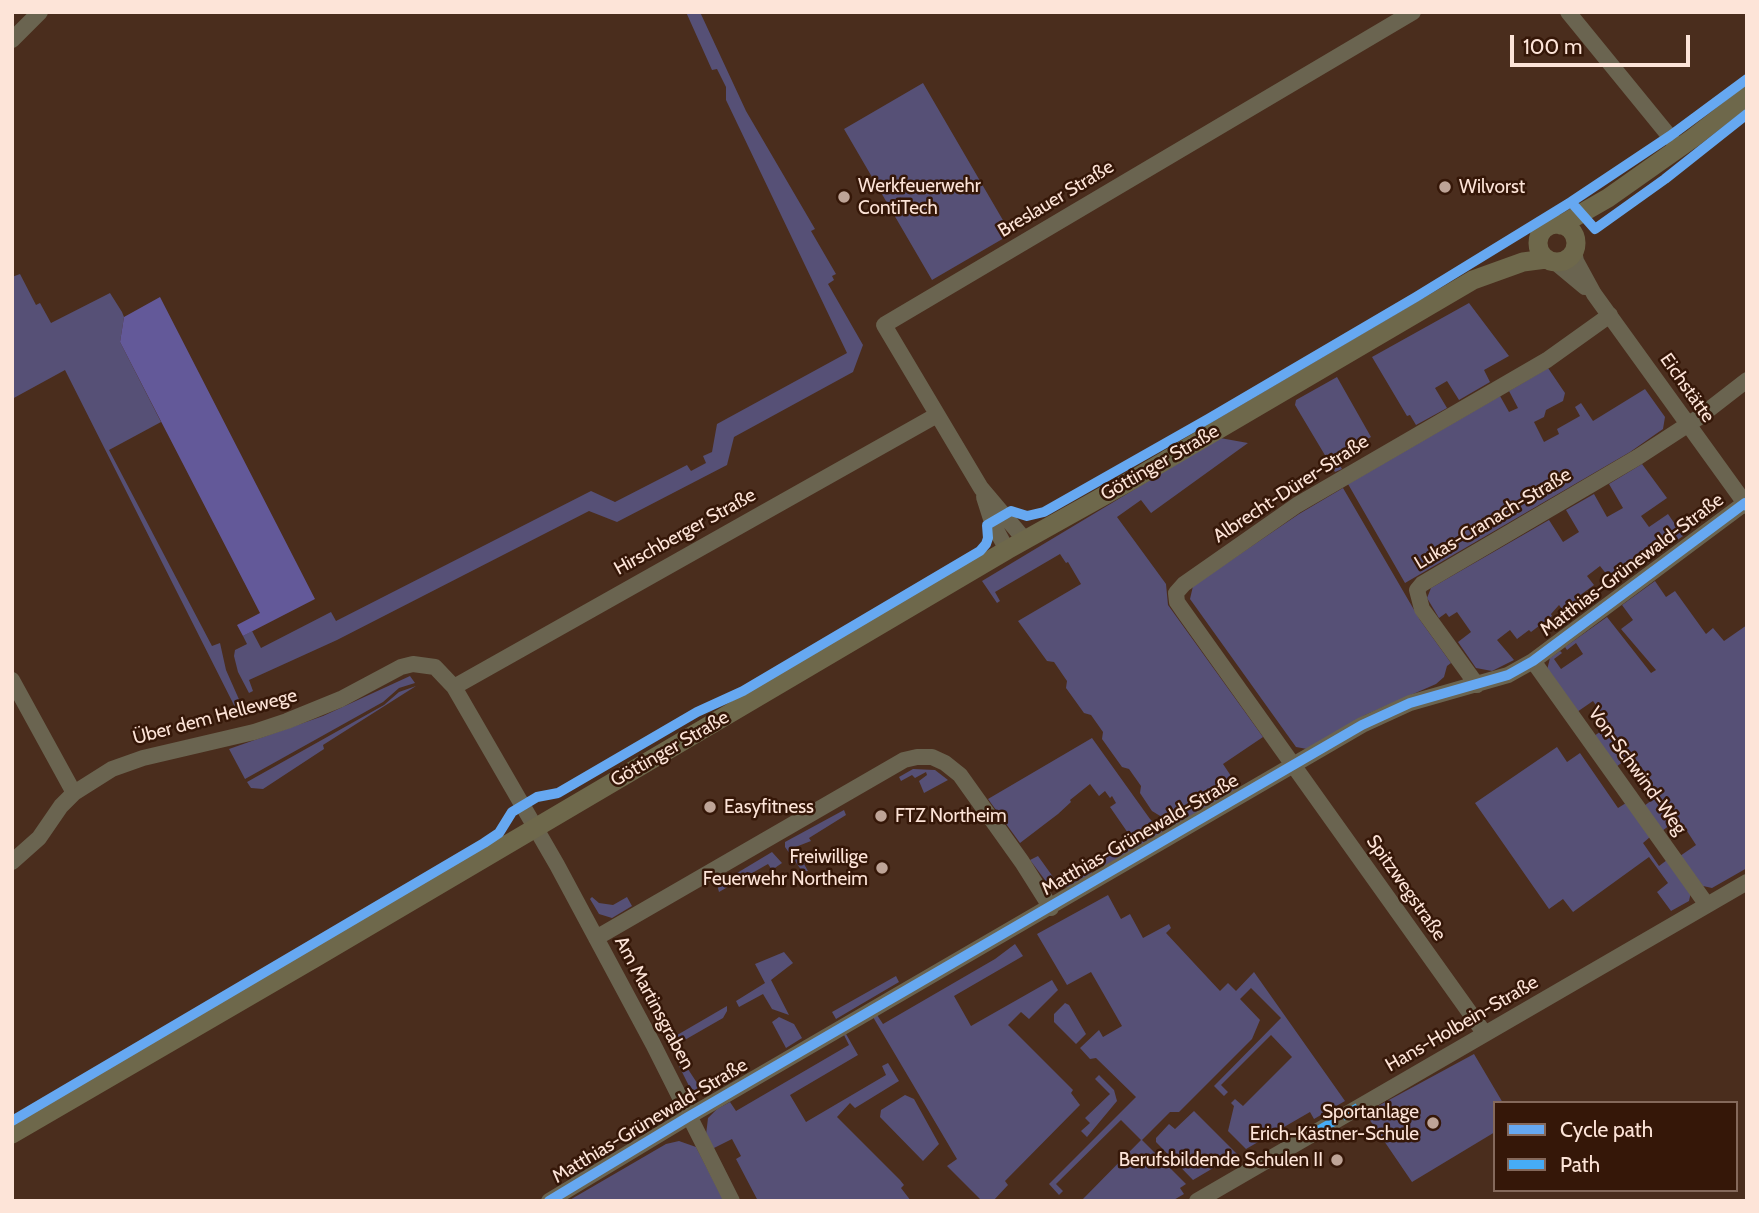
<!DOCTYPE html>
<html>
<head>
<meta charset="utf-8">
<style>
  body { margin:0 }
  #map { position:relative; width:1759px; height:1213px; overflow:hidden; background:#4a2d1d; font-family:Cabin,sans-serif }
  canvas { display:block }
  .frame { position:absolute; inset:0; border:14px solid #fde4d8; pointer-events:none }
  .legend { position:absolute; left:1493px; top:1101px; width:245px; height:91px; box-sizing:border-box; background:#351708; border:2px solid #85695b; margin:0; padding:9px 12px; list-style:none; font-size:21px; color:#fde4d8 }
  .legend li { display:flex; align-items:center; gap:14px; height:35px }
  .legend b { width:35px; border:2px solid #85695b }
  .scale { position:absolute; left:1510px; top:35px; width:180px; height:32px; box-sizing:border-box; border:4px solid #fde4d8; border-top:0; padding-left:9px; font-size:21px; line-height:24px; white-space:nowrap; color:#fde4d8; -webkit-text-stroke:5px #351708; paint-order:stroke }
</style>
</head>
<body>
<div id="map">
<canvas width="1759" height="1213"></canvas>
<div class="frame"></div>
<ul class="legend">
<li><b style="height:9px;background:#66a8f1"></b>Cycle path</li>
<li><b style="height:9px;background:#46acf6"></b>Path</li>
</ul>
<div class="scale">100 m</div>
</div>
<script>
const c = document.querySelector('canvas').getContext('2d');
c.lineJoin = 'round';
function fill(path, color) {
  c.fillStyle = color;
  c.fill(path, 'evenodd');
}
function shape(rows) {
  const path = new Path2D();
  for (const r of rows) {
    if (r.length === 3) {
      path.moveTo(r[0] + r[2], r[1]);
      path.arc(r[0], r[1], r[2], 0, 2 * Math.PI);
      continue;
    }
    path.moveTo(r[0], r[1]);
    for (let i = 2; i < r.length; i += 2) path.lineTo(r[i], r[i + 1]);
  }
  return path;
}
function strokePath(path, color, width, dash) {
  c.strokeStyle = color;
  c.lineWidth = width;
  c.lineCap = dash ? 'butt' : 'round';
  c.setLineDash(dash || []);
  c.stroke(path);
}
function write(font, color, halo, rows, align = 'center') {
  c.font = font + ' Cabin,sans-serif';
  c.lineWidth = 5;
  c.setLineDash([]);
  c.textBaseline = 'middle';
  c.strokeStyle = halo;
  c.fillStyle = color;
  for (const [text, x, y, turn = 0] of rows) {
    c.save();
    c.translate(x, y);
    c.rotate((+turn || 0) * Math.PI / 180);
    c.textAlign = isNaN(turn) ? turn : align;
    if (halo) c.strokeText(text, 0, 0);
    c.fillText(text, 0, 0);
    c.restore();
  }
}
fill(shape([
  [686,12,700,12,746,111,815,229,811,231,836,274,832,276,834,280,828,284,863,345,853,372,734,437,727,465,617,522,589,511,337,640,249,680,253,691,249,693,238,672,234,656,235,650,247,644,243,636,252,631,261,648,331,612,336,621,591,491,615,502,687,465,691,471,706,463,703,456,712,452,717,424,847,353,726,100,726,87,717,69,712,70],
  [923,83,1011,234,932,280,844,129],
  [20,274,36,305,40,303,51,323,110,293,122,312,124,317,120,342,161,422,109,450,212,646,220,643,226,670,245,713,239,715,65,370,12,399,12,277],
  [1469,303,1509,356,1484,370,1490,382,1459,400,1447,381,1435,388,1447,408,1416,425,1410,415,1407,416,1372,357],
  [1548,368,1565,393,1563,401,1546,410,1544,417,1534,422,1544,442,1559,434,1557,429,1580,416,1575,407,1581,403,1593,421,1645,389,1665,417,1663,429,1630,452,1405,583,1348,484,1500,396,1509,412,1518,408,1509,391],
  [1337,377,1371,437,1349,449,1350,452,1337,460,1342,469,1335,472,1295,405,1296,400],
  [1220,438,1248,443,1151,513,1141,500,1117,517,1166,584,1168,605,1263,737,1223,764,1239,788,1175,825,1152,811,1140,793,1141,786,1129,769,1122,767,1102,739,1103,732,1091,715,1084,713,1066,688,1067,681,1054,662,1047,661,1018,621,1081,584,1068,562,1066,563,1060,554,995,592,1000,601,997,603,982,581],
  [1642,464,1667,498,1641,516,1649,527,1668,514,1683,536,1615,585,1600,566,1587,576,1594,585,1579,596,1587,607,1570,619,1559,605,1551,614,1552,616,1531,632,1529,630,1517,639,1510,630,1497,640,1514,660,1492,671,1476,668,1458,642,1471,632,1457,612,1449,617,1446,613,1439,618,1427,598,1431,588,1549,520,1563,542,1579,532,1566,510,1594,494,1607,517,1623,508,1609,484],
  [1343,488,1420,620,1451,663,1447,666,1444,677,1436,684,1365,715,1307,749,1296,747,1190,599,1193,586,1299,514],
  [1655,581,1666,597,1675,591,1706,634,1713,628,1724,641,1747,625,1747,868,1712,888,1703,886,1680,856,1696,845,1685,828,1677,834,1670,825,1662,831,1644,806,1652,800,1635,776,1643,771,1637,762,1629,768,1624,761,1616,767,1594,736,1610,725,1593,701,1577,712,1547,670,1550,658,1560,651,1562,653,1554,659,1561,669,1583,654,1576,643,1567,650,1565,647,1607,617,1651,673,1656,670,1621,629,1633,620,1622,605],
  [410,676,415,683,399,688,383,702,245,779,229,749,323,716],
  [416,686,323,745,324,749,263,789,251,788,247,782,384,705,399,692],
  [1092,738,1150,819,1163,832,1105,867,1099,858,1088,866,1093,875,1071,888,1048,884,1030,860,1038,856,1056,881,1073,868,1076,871,1101,853,1105,856,1124,841,1122,837,1128,833,1110,807,1116,803,1112,796,1110,798,1105,791,1099,796,1090,784,1070,800,1071,802,1058,814,1020,843,988,799],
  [1557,747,1567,762,1580,753,1618,808,1626,803,1650,837,1643,843,1659,866,1667,860,1691,892,1689,901,1671,911,1657,892,1668,883,1649,857,1573,912,1563,899,1549,909,1475,803],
  [913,769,935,770,948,780,924,793,919,781,927,775,926,772,915,778,912,775,901,781,899,777],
  [844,810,846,815,809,838,811,841,793,848,799,860,803,858,806,862,804,864,808,871,802,871,785,847,785,842],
  [772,852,782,863,772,870,768,864,719,892,717,885],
  [1108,895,1121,919,1130,914,1143,938,1169,924,1171,928,1166,933,1220,991,1228,983,1236,991,1254,972,1345,1101,1314,1119,1310,1112,1246,1149,1228,1131,1234,1106,1231,1103,1235,1099,1243,1106,1292,1057,1271,1035,1221,1085,1228,1092,1224,1096,1214,1086,1281,1018,1251,988,1240,999,1260,1020,1252,1039,1179,1112,1170,1112,1142,1140,1186,1184,1180,1188,1184,1194,1172,1201,1081,1201,1141,1140,1121,1120,1056,1184,1063,1191,1059,1195,1049,1184,1136,1097,1096,1058,1090,1059,1080,1048,1099,1030,1103,1037,1122,1026,1091,972,1067,985,1037,934],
  [592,897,599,903,613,905,627,897,632,906,612,918,599,914,590,899],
  [1015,944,1023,956,954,996,971,1026,1052,980,1058,990,1029,1019,1021,1012,1008,1025,1073,1090,1071,1093,1080,1105,1005,1181,1008,1185,993,1201,982,1201,947,1166,957,1159,873,1017,877,1015,883,1024,995,959],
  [784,952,793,963,771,980,789,1015,772,1009,763,994,739,1007,736,1001,765,983,755,964],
  [896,976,899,982,836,1019,832,1012],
  [1065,1003,1069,1005,1086,1034,1076,1044,1054,1022,1054,1014],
  [727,1006,727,1011,723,1018,676,1045,680,1053,673,1052,670,1045,672,1038],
  [779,1017,794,1024,802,1038,786,1048,772,1022],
  [846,1034,858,1055,790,1095,806,1122,886,1075,882,1066,888,1063,899,1081,855,1108,850,1103,837,1117,900,1180,904,1185,901,1188,911,1201,758,1201,736,1159,741,1156,732,1139,712,1149,706,1135,708,1118,717,1109,730,1102,736,1111,849,1045,844,1035],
  [1474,1054,1503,1103,1495,1103,1495,1132,1412,1182,1365,1113],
  [684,1063,701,1089,734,1070,738,1075,706,1093,702,1093,690,1088,679,1066],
  [1099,1075,1114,1090,1117,1101,1087,1137,1081,1131,1090,1123,1085,1118,1110,1094,1095,1079],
  [905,1095,914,1099,939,1144,923,1161,880,1117,881,1110],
  [1194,1111,1237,1154,1193,1180,1156,1142,1156,1138,1169,1124,1175,1129],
  [679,1141,696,1147,724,1201,568,1201,666,1144]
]), '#565076');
fill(shape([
  [160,297,315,599,243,636,237,625,260,613,120,342,124,317]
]), '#635999');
strokePath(shape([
  [1568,12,1679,148],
  [12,40,40,12],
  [1574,251,1576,261,1594,294,1747,506],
  [1555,262,1585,287],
  [984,497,992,522,1007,550],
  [1025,540,981,488,884,325,1413,12],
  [1533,661,1707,905],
  [12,680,74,793],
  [1477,685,1422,609,1417,590,1422,584,1638,457,1698,418,1747,380],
  [454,687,937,415],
  [12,862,39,838,61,806,74,793,112,769,143,758,254,732,287,721,341,699,401,667,413,664,435,667,454,687,557,865,653,1044,732,1201],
  [596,938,904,760,917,757,932,757,945,763,960,775,1022,862,1051,908],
  [1485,1034,1184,612,1177,602,1176,593,1184,584,1297,505,1547,360,1610,315],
  [549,1201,688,1117,1362,725,1410,703,1508,675,1533,661,1745,503],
  [1197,1201,1747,882]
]), '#6a6450', 16);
strokePath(shape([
  [1557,243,19],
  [1561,225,1608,198,1693,138,1747,96],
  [12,1134,313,959,1007,550,1134,479,1473,280,1523,262,1546,259]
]), '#6e684b', 19);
strokePath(shape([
  [1319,1130,1364,1104]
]), '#46acf6', 9, [18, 9]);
strokePath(shape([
  [1571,202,1595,229,1665,179,1747,114],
  [12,1121,484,843,499,833,512,812,537,797,558,793,697,712,743,691,980,551,986,544,988,538,987,525,1011,511,1027,516,1044,512,1208,419,1416,297,1571,202,1670,136,1747,79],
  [549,1201,688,1117,1362,725,1410,703,1508,675,1533,661,1745,503,1747,506]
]), '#66a8f1', 10);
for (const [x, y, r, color] of [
  [1445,187,7,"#bea497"],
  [844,197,7,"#bea497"],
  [710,807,7,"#bea497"],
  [881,816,7,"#bea497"],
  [882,868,7,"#bea497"],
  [1433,1123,7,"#bea497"],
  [1337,1160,7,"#bea497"]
]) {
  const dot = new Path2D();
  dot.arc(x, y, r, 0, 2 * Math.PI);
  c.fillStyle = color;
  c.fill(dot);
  strokePath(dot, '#351708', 2.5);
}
write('19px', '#fde4d8', '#351708', [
  ["Werkfeuerwehr",858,186],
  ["ContiTech",858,208],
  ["Wilvorst",1459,187],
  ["Easyfitness",724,807],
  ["FTZ Northeim",895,816],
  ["Freiwillige",868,857,"right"],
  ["Feuerwehr Northeim",868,879,"right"],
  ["Sportanlage",1419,1112,"right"],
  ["Erich-Kästner-Schule",1419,1134,"right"],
  ["Berufsbildende Schulen II",1323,1160,"right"]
], 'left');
write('19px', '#fde4d8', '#351708', [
  ["Breslauer Straße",1056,199,-31],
  ["Eichstätte",1687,388,55],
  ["Göttinger Straße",1160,463,-30],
  ["Albrecht-Dürer-Straße",1291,489,-33],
  ["Lukas-Cranach-Straße",1493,519,-31],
  ["Hirschberger Straße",685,532,-29],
  ["Matthias-Grünewald-Straße",1632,565,-37],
  ["Über dem Hellewege",215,717,-15],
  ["Göttinger Straße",670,749,-30],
  ["Von-Schwind-Weg",1637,771,54],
  ["Matthias-Grünewald-Straße",1140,835,-30],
  ["Spitzwegstraße",1406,888,55],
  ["Am Martinsgraben",654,1003,62],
  ["Hans-Holbein-Straße",1462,1024,-30],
  ["Matthias-Grünewald-Straße",650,1121,-31]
]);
</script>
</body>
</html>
